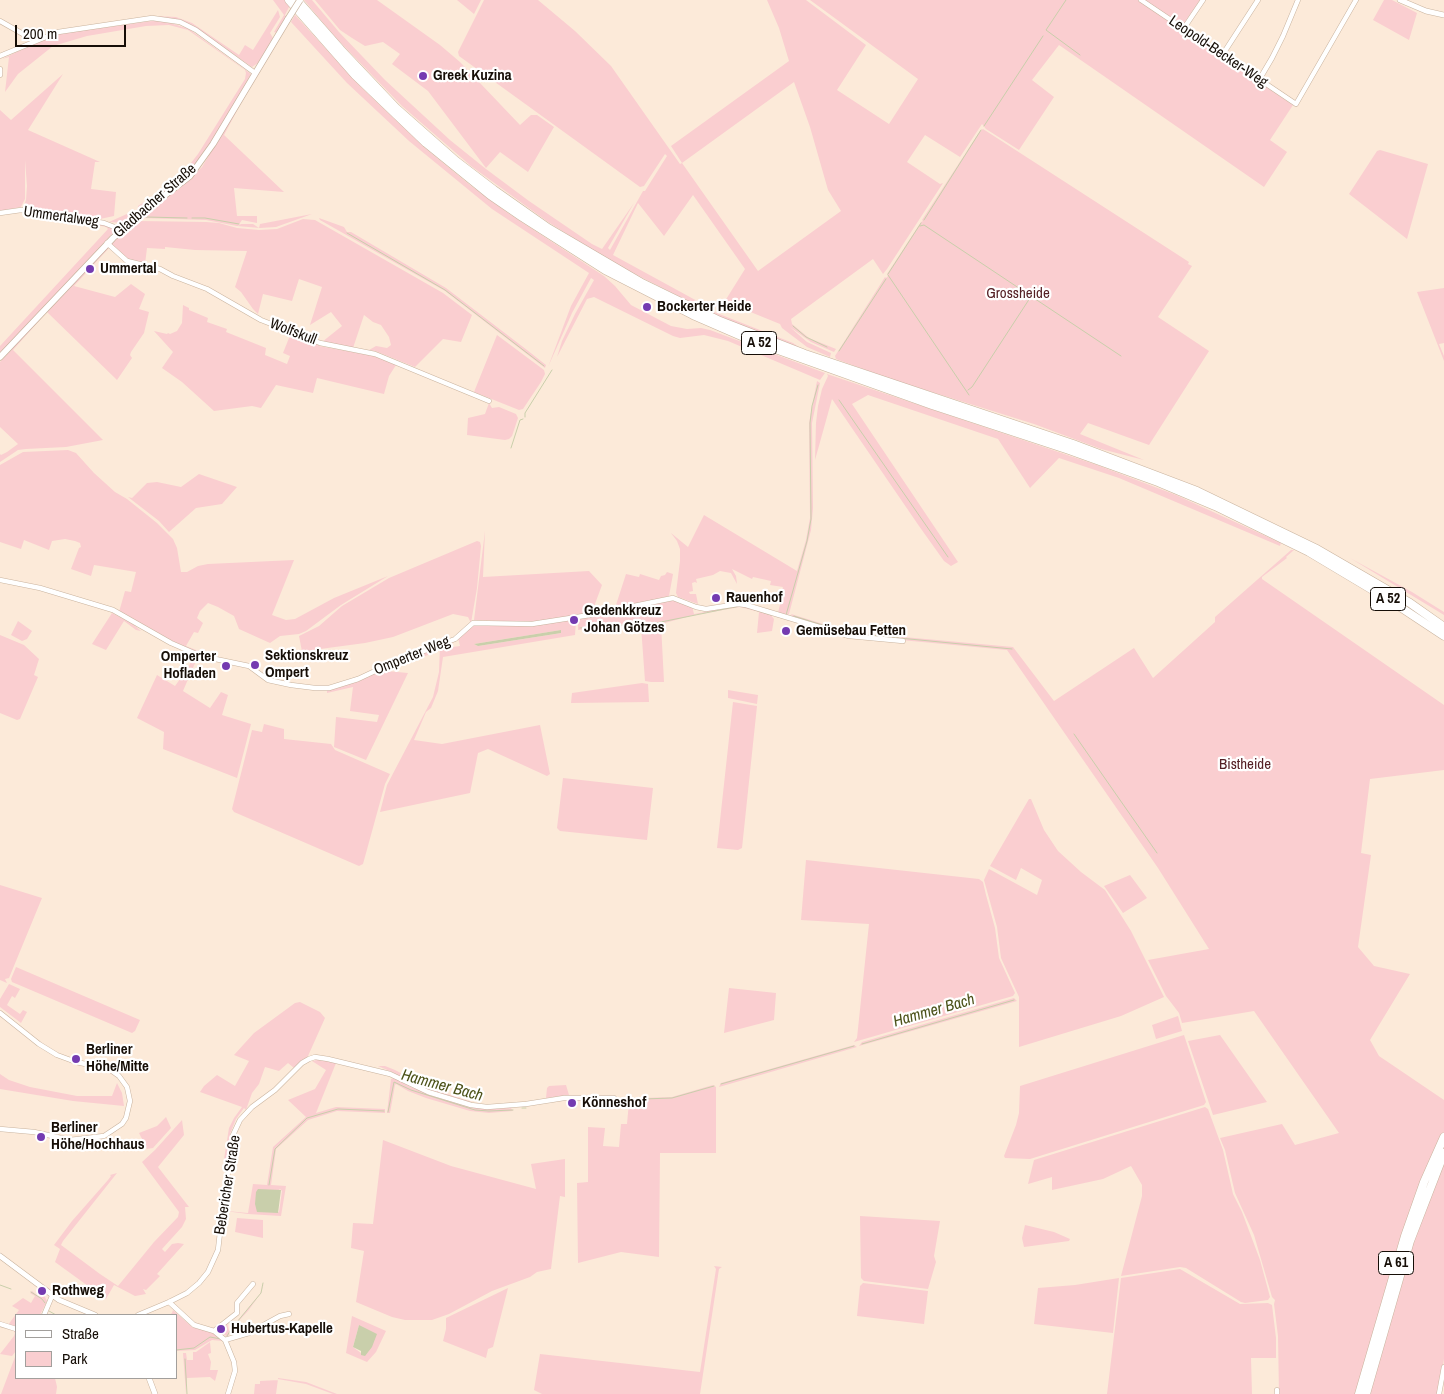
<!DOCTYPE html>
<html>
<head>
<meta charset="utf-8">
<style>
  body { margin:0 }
  #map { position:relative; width:1444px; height:1394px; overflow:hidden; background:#fcead9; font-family:"Archivo Narrow",sans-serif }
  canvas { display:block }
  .legend { position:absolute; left:15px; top:1314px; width:162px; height:65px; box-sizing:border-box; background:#fff; border:1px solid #a29f9c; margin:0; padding:6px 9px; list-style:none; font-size:15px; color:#160e07 }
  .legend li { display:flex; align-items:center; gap:10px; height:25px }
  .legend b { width:25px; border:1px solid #a29f9c }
  .scale { position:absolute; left:15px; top:25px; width:111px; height:22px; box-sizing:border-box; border:2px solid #160e07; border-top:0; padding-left:6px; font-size:15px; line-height:18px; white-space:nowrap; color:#160e07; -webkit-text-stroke:4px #fff; paint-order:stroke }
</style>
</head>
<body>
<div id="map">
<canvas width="1444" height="1394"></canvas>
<ul class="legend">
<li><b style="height:6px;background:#fff"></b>Straße</li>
<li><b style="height:14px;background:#faced0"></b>Park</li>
</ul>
<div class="scale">200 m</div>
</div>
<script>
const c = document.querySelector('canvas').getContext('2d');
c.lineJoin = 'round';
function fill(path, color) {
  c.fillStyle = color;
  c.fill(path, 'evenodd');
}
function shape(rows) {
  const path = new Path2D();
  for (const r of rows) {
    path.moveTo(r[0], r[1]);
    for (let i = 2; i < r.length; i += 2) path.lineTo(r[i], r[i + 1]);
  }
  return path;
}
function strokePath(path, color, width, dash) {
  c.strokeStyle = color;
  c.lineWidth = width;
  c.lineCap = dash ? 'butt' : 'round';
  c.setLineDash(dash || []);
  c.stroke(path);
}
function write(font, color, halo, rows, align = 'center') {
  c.font = font + ' "Archivo Narrow",sans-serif';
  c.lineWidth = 4.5;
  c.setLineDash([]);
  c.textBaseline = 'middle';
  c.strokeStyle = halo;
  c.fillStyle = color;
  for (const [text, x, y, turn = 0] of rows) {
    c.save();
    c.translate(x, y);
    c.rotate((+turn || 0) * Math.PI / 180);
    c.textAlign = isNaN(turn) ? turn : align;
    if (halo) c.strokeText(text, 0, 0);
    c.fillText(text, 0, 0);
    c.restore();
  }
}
fill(shape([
  [273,0,286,0,290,5,285,15,287,18,277,33,274,32,284,15],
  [304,0,312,0,339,32,385,80,450,140,486,169,529,201,592,244,602,249,634,203,608,248,610,250,643,191,645,191,667,156,665,154,644,186,640,187,459,56,458,52,484,0,538,0,575,31,611,66,680,164,682,163,671,146,789,61,779,28,767,0,806,0,866,45,837,90,889,124,918,79,810,0,1200,0,1180,29,1293,105,1270,140,1287,152,1264,187,1059,45,1032,80,1054,97,1019,150,986,129,982,124,960,157,925,135,907,162,940,184,943,183,887,269,883,274,873,259,791,319,792,324,809,338,836,349,834,352,811,342,790,327,807,342,831,353,830,357,807,347,782,328,780,324,748,311,749,306,745,304,743,310,733,306,731,308,702,306,692,303,613,263,548,222,471,166,402,106,335,37],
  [794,82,810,127,828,190,841,211,758,271,682,163],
  [693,195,745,269,725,301,709,304,699,302,613,255,638,203,664,236],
  [315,0,377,0,440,45,460,62,520,125,531,115,537,115,554,127,528,172,500,152,486,168,428,91,392,64,400,54,383,42,365,46,352,38,340,30],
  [457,0,481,0,474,14],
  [1384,0,1392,0,1417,13,1409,40,1373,20],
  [278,10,280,17,270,33,273,38,258,63,252,67,191,25,179,20,155,16,176,17,192,23,239,55,245,45,253,50],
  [295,15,361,87,425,148,470,185,508,213,604,276,615,286,631,305,671,326,687,329,701,328,710,330,825,373,820,380,728,341,704,335,680,338,673,336,594,297,587,299,557,357,562,341,575,314,594,280,591,278,572,313,548,367,571,306,589,273,492,209,409,141,347,83,291,22],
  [152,21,165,21,189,29,251,74,219,130,196,165,185,177,133,217,123,223,109,222,138,209,138,206,162,190,187,168,198,154,245,79,246,73,245,70,188,30,169,25,146,26,87,36,53,46,18,74,5,92,9,57,2,59,46,38,63,33],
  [279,40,240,105,224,135,284,192,234,188,237,216,257,216,257,223,242,220,238,226,241,224,253,224,259,228,260,224,312,214,276,227,260,228,237,226,206,220,141,218,143,214,179,189,202,167,250,84],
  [63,74,28,130,100,162,95,162,91,189,116,192,114,216,95,220,23,208,26,200,27,186,25,160,25,199,21,207,0,211,0,110,11,120],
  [983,129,1189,262,1188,264,1192,266,1158,317,1209,351,1149,445,1088,423,1080,434,1144,460,1101,449,1034,424,887,378,836,359,835,356,885,277,886,278,888,276,887,274,921,222,923,221,922,220,980,131],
  [1380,150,1428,164,1407,239,1349,194,1377,151],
  [54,218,108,226,114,229,113,233,0,355,0,346,108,229,106,227,93,224],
  [319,218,344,227,347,232,351,232,446,288,527,350,546,365,545,368,445,291,320,220],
  [303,219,315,220,443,293,472,315,461,342,443,339,415,367,375,351,369,350,376,346,387,348,391,345,389,337,381,325,373,322,364,315,353,348,322,342,342,326,331,312,310,325,322,287,299,279,292,301,263,294,258,314,253,309,241,292,235,287,247,251,195,250,165,247,165,249,147,248,145,264,131,262,112,245,111,242,134,222,139,221,206,222,219,223,237,228,259,230,277,229],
  [107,247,109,248,74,286,115,297,131,284,145,294,139,309,149,312,144,333,131,352,130,355,132,358,117,380,47,312,13,350,103,440,66,447,26,449,18,450,0,462,0,454,1,455,7,452,18,444,0,427,0,362,48,309,52,306,52,304],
  [1444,288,1444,343,1439,344,1444,356,1444,361,1417,292],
  [183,305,189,308,189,310,208,318,207,322,227,329,226,332,266,348,265,355,287,364,290,356,283,353,291,333,319,344,319,346,374,356,396,365,389,376,384,394,317,378,313,393,276,385,261,408,252,406,214,411,182,382,162,368,173,352,154,331,167,334,168,333,170,334,177,331,182,323],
  [709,310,793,343,803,350,703,311],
  [497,335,544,370,545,374,541,382,523,409,519,410,474,392],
  [827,374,1097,465,1176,495,1281,543,1280,546,1119,478,1059,458,1030,488,998,439,868,395,852,404,958,562,951,566,944,561,919,526,832,399,815,460,816,423,818,406,822,389,828,376],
  [817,381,820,383,812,423,813,508,811,530,789,614,785,616,778,613,781,600,779,598,783,587,770,585,771,581,753,577,752,579,732,569,736,576,737,584,731,573,720,571,713,575,696,579,697,583,695,582,692,583,693,591,689,592,690,594,696,594,698,604,678,597,676,593,680,561,680,549,677,541,671,533,688,547,704,515,797,571,806,540,810,518,809,423],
  [489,403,492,408,499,407,516,414,518,418,512,436,509,439,505,440,467,435,468,418,485,414],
  [68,450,76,453,94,473,115,492,127,499,157,523,173,539,177,548,181,572,187,572,198,566,208,564,294,560,272,615,286,620,295,619,334,598,388,576,341,605,306,631,299,634,280,636,270,643,239,629,234,616,218,607,208,603,200,611,197,618,203,623,198,633,194,632,186,646,201,652,200,653,172,641,119,612,125,591,131,592,136,572,94,565,91,576,71,569,79,548,81,547,80,543,75,541,65,539,52,541,49,550,24,540,21,549,0,542,0,465,23,452],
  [199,474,237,487,222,504,196,508,169,532,159,521,128,497,132,498,147,483,157,482,181,487],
  [485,531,483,577,589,571,602,585,592,612,615,608,626,574,639,577,640,574,659,580,661,576,665,575,667,572,673,574,669,596,633,605,592,613,533,622,474,620],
  [477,541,480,542,481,546,477,588,471,623,468,617,453,614,393,637,365,643,320,649,321,659,304,662,299,636,319,626,342,606,389,578],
  [1291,550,1294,550,1286,557,1287,558,1262,577,1262,579,1444,705,1444,770,1370,779,1361,853,1371,855,1358,947,1374,966,1410,974,1370,1040,1379,1056,1444,1100,1444,1359,1438,1394,1279,1394,1278,1336,1274,1304,1275,1300,1272,1297,1254,1235,1235,1193,1225,1150,1220,1138,1282,1124,1295,1145,1339,1133,1254,1011,1182,1023,1179,1013,1166,996,1148,960,1209,949,1158,868,1007,650,848,635,793,618,791,614,849,632,1013,647,1054,701,1134,648,1153,678,1215,622,1215,617],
  [1350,558,1412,592,1444,612,1444,615],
  [670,601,677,601,692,606,694,614,736,606,742,606,761,612,771,615,774,619,772,631,757,633,759,612,740,607,694,615,661,624,664,682,651,682,645,681,641,626,578,630,578,621,581,617],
  [112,613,133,624,141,631,136,630,124,621,106,650,92,644],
  [574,619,576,621,575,635,443,657,438,691,431,708,426,712,414,740,442,744,540,725,550,774,547,776,488,749,478,753,470,793,380,812,387,785,433,697,439,672,440,645,452,641,453,647,460,646,458,638,475,625,533,626],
  [561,630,561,633,555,634,478,646,474,644],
  [18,621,32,631,27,639,22,641,11,635],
  [0,635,24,645,39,659,34,675,38,677,20,719,17,720,0,713],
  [436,647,438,651,387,671,408,673,366,760,334,747,336,717,377,722,379,715,350,711,353,687,327,693,327,690,357,681,389,666],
  [194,655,196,656,195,663,183,691,210,708,221,692,228,695,222,715,251,724,237,778,163,749,164,732,137,718,157,675,175,686,188,668],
  [642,683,648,684,649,702,571,703,572,693],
  [728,690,758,695,757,704,728,698],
  [733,702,757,706,742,848,738,850,717,848],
  [264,724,284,729,284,739,331,744,335,750,390,774,385,784,363,864,359,866,234,812,232,809,252,730,262,732],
  [563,778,653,788,647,840,560,831,557,828],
  [1029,799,1031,799,1044,830,1058,851,1081,872,1105,890,1131,931,1164,997,1121,1016,1019,1047,1019,997,1001,958,997,927,984,880,989,869,1037,895,1042,880,1021,868,1016,880,990,866],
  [806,860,979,879,983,882,986,895,995,928,999,958,1015,993,1013,996,854,1042,857,1038,869,924,801,920],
  [1130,875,1147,898,1123,913,1104,886],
  [0,885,42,898,9,978,5,979,7,983,0,980],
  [16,967,140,1020,135,1031,132,1033,12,982,11,979],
  [9,984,20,989,15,998,12,996,7,1005,20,1014,23,1010,27,1012,21,1023,0,1007,0,999],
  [729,988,776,993,774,1020,724,1033],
  [1014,998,1017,1001,859,1046,862,1042],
  [300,1002,320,1012,325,1018,308,1056,294,1068,288,1063,279,1071,265,1067,259,1084,252,1093,246,1110,244,1108,236,1119,230,1134,228,1160,224,1159,229,1128,234,1118,242,1107,200,1092,204,1086,217,1075,235,1086,249,1061,234,1055,254,1033,295,1003],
  [1178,1016,1182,1031,1156,1039,1152,1025],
  [1184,1035,1206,1102,1204,1105,1030,1159,1005,1158,1004,1156,1016,1125,1019,1113,1020,1086],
  [1220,1035,1267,1102,1213,1115,1188,1041],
  [854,1045,857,1047,719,1087,721,1083],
  [322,1059,336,1063,316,1113,336,1107,385,1109,385,1113,337,1111,308,1120,276,1149,271,1185,286,1186,281,1216,248,1214,225,1211,224,1209,229,1185,225,1208,227,1211,248,1213,253,1184,267,1185,273,1147,306,1117,288,1100,315,1089,326,1070,312,1061],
  [280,1189,282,1191,279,1212,257,1209],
  [378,1066,385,1066,395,1070,429,1088,472,1102,466,1102,420,1087,392,1072],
  [0,1074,9,1080,30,1087,77,1096,112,1096,117,1083,122,1093,124,1106,73,1101,0,1089],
  [394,1078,410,1087,471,1107,489,1109,511,1108,513,1111,489,1113,470,1111,426,1098,408,1091,396,1084,395,1085,390,1113,387,1113,391,1079],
  [566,1085,569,1095,546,1098,547,1088,549,1086],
  [713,1085,716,1087,716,1153,660,1153,659,1257,621,1252,578,1263,577,1183,588,1182,588,1127,605,1128,603,1146,619,1147,621,1124,627,1124,629,1102,615,1102,615,1099,672,1097],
  [1205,1107,1208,1109,1223,1150,1233,1194,1242,1212,1260,1260,1270,1297,1268,1300,1245,1303,1241,1302,1186,1268,1180,1267,1121,1276,1142,1196,1142,1185,1131,1166,1103,1179,1052,1190,1052,1177,1028,1184,1034,1160],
  [166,1117,171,1128,153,1148,147,1149,139,1133,157,1126],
  [182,1120,184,1135,158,1167,189,1207,185,1207,186,1219,182,1227,162,1249,165,1252,172,1244,178,1243,184,1244,157,1274,160,1276,146,1290,143,1289,146,1294,135,1296,114,1285,106,1299,55,1262,60,1249,54,1245,72,1221,108,1180,111,1176,110,1175,117,1173,63,1241,61,1245,100,1274,118,1286,154,1242,178,1217,179,1212,142,1162,155,1150],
  [383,1140,451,1166,536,1189,531,1164,565,1159,565,1197,560,1196,551,1269,537,1272,530,1277,492,1291,449,1314,432,1320,405,1320,392,1317,356,1302,364,1251,351,1248,353,1223,373,1224],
  [860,1216,940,1221,934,1256,936,1262,928,1289,864,1281,861,1278],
  [237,1218,263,1220,263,1238,235,1232],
  [1025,1225,1054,1232,1070,1239,1069,1241,1024,1247,1022,1238],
  [714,1266,722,1267,719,1269,700,1394,542,1394,534,1390,540,1354,700,1372,716,1269],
  [1180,1269,1240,1304,1268,1303,1272,1305,1276,1338,1276,1358,1251,1358,1252,1394,1107,1394,1121,1278],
  [1119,1278,1113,1333,1034,1324,1038,1288,1075,1285],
  [264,1283,261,1293,248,1311,232,1328,228,1337,219,1331,219,1329,227,1323,229,1331,260,1294],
  [863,1283,928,1291,924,1324,857,1316,860,1286],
  [508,1288,493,1347,488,1349,486,1358,443,1341,446,1329,446,1318],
  [32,1291,38,1296,42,1291,47,1301,40,1315,16,1315,16,1328,8,1325,19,1310,12,1306,23,1298,31,1303,35,1296,30,1293],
  [173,1310,192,1327,213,1333,223,1341,212,1340,195,1350,176,1351,176,1315,169,1315,172,1313],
  [352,1316,386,1331,376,1352,367,1362,346,1353],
  [359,1325,365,1356,353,1347],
  [13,1330,16,1331,16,1351,12,1356,0,1354,14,1336,15,1333],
  [210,1342,211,1353,208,1354,211,1362,210,1370,218,1370,215,1381,210,1377,187,1378,186,1394,183,1353,186,1353,187,1360,193,1360,193,1352,196,1352],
  [15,1357,16,1378,55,1378,57,1387,56,1394,1,1394],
  [278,1378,306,1382,337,1394,333,1394,306,1384,278,1379,276,1394,254,1394,255,1384,260,1384,260,1381,278,1380]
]), '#faced0');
fill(shape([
  [561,630,561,633,555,634,478,646,474,644],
  [258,1189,281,1190,278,1213,257,1212,255,1204,256,1192],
  [359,1325,377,1334,372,1347,365,1356,361,1355,361,1351,353,1347]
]), '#c9cfab');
strokePath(shape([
  [1066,0,1046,30,1080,55],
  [984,126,1043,36],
  [146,217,187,218],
  [192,218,205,218,239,224],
  [924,220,981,130],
  [920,226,924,225,1121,356],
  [347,233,445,290,544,366],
  [888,274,921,223],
  [888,275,969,395],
  [793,326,806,337,827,347],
  [839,351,886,279],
  [968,390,972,387,1030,298],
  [839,400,948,557],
  [525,417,525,413,552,370],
  [511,448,520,420,523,419],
  [752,609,771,615],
  [786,615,807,541,811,519,810,423,812,406,818,385],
  [794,616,848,633,1012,649],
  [580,628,656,623,730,608,741,606,749,608],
  [1074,734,1157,853],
  [862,1044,1014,1000],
  [721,1084,854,1046],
  [615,1100,672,1098,714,1086],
  [522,1108,526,1108],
  [388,1112,394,1082,411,1090,475,1110,489,1111,513,1110],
  [269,1185,275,1149,307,1118,338,1109,384,1111],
  [0,1285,11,1289],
  [31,1292,42,1299,45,1303],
  [49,1311,56,1315],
  [227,1336,232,1328,261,1293,263,1283],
  [176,1350,194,1348,210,1337,221,1339],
  [185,1359,187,1394]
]), '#c9cfab', 1);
const minor = shape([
  [1141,0,1296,104,1356,0],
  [0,21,23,34],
  [1184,28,1203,0],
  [1223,54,1258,0],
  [0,56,58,32,152,18,180,22,196,30,255,73],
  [0,69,0,75],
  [1259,80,1272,58,1283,36,1298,0],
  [0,213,21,210,104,223,117,228,120,231],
  [107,243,127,261,160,269,173,276,207,289,261,320,320,343,375,354,489,401],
  [0,580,40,588,113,610,171,643,201,656,249,666,268,680,291,685,315,688,329,688,358,679,388,665,455,639,473,623,532,624,590,615,673,598,696,607,706,609,738,604,746,605,849,636,903,641],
  [0,1013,39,1044,57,1055,76,1062,109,1069,119,1076,127,1087,130,1101,126,1118,122,1124,104,1136,70,1140,34,1132,0,1129],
  [169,1302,194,1325,214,1331,225,1340,234,1362,235,1371,228,1394],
  [44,1315,52,1296],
  [138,1315,169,1302,187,1293,199,1283,208,1272,218,1250,222,1215,233,1135,240,1120,252,1107,275,1090,302,1063,309,1059,315,1057,328,1059,390,1074,428,1092,471,1105,487,1107,526,1104,564,1098,614,1098],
  [0,1324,16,1329],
  [214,1331,237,1313,237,1303,253,1284],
  [225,1340,249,1333,280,1316,289,1314],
  [1277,1394,1277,1390],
  [1439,1394,1444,1367]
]);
const tertiary = shape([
  [1400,0,1426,11,1444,15],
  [0,1256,59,1300,95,1315],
  [149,1378,155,1394]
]);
const secondary = shape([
  [0,357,113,238,139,215,190,176,213,144,288,19]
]);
const motorway = shape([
  [289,0,355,75,426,143,490,195,522,217,605,270,693,315,753,341,932,405,1069,450,1158,482,1215,506,1309,552,1391,601,1444,636],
  [297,0,341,50,396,108,456,161,494,190,548,228,640,282,720,321,805,354,1073,444,1197,491,1315,548,1410,603,1444,627],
  [1359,1394,1405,1236,1424,1182,1444,1137],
  [1366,1394,1410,1241,1444,1153]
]);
strokePath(minor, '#c9b39e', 5.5);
strokePath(tertiary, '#c9b39e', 6);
strokePath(secondary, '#c9b39e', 7);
strokePath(motorway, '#c9b39e', 9);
strokePath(minor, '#fff', 4.5);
strokePath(tertiary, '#fff', 5);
strokePath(secondary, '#fff', 5.5);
strokePath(motorway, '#fff', 8);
const secondaryBridge = shape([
  [288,19,300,0]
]);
strokePath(secondaryBridge, '#c9b39e', 7, []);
strokePath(secondaryBridge, '#fff', 5.5);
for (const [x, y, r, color] of [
  [423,76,5,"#743bb1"],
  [90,269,5,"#743bb1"],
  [647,307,5,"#743bb1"],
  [716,598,5,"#743bb1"],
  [574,620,5,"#743bb1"],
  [786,631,5,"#743bb1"],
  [255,665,5,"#743bb1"],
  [226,666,5,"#743bb1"],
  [76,1059,5,"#743bb1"],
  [572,1103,5,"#743bb1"],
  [41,1137,5,"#743bb1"],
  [42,1291,5,"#743bb1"],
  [221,1329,5,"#743bb1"]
]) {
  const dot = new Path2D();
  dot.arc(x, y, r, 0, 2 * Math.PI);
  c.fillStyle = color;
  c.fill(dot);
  strokePath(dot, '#fff', 2);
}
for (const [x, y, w] of [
  [759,343,35],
  [1388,599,35],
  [1396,1263,35]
]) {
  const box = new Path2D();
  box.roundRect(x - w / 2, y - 11.5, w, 23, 4);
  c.fillStyle = '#fff';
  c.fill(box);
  strokePath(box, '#160e07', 1);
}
write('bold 14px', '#160e07', null, [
  ["A 52",759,343],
  ["A 52",1388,599],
  ["A 61",1396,1263]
]);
write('15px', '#160e07', '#fff', [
  ["Leopold-Becker-Weg",1218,52,34],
  ["Gladbacher Straße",155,201,-41],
  ["Ummertalweg",61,217,8],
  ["Wolfskull",293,332,21],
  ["Omperter Weg",412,656,-22],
  ["Bebericher Straße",228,1185,-81]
]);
write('bold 15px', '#160e07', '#fff', [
  ["Greek Kuzina",433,76],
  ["Ummertal",100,269],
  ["Bockerter Heide",657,307],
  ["Rauenhof",726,598],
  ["Gedenkkreuz",584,611],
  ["Johan Götzes",584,628],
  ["Gemüsebau Fetten",796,631],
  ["Sektionskreuz",265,656],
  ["Ompert",265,673],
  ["Omperter",216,657,"right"],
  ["Hofladen",216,674,"right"],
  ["Berliner",86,1050],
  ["Höhe/Mitte",86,1067],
  ["Könneshof",582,1103],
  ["Berliner",51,1128],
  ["Höhe/Hochhaus",51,1145],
  ["Rothweg",52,1291],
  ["Hubertus-Kapelle",231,1329]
], 'left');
write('15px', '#552025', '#fff', [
  ["Grossheide",1018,294],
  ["Bistheide",1245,765]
]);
write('italic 16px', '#4c5219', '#fff', [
  ["Hammer Bach",934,1011,-16],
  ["Hammer Bach",442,1086,15]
]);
</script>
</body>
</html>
